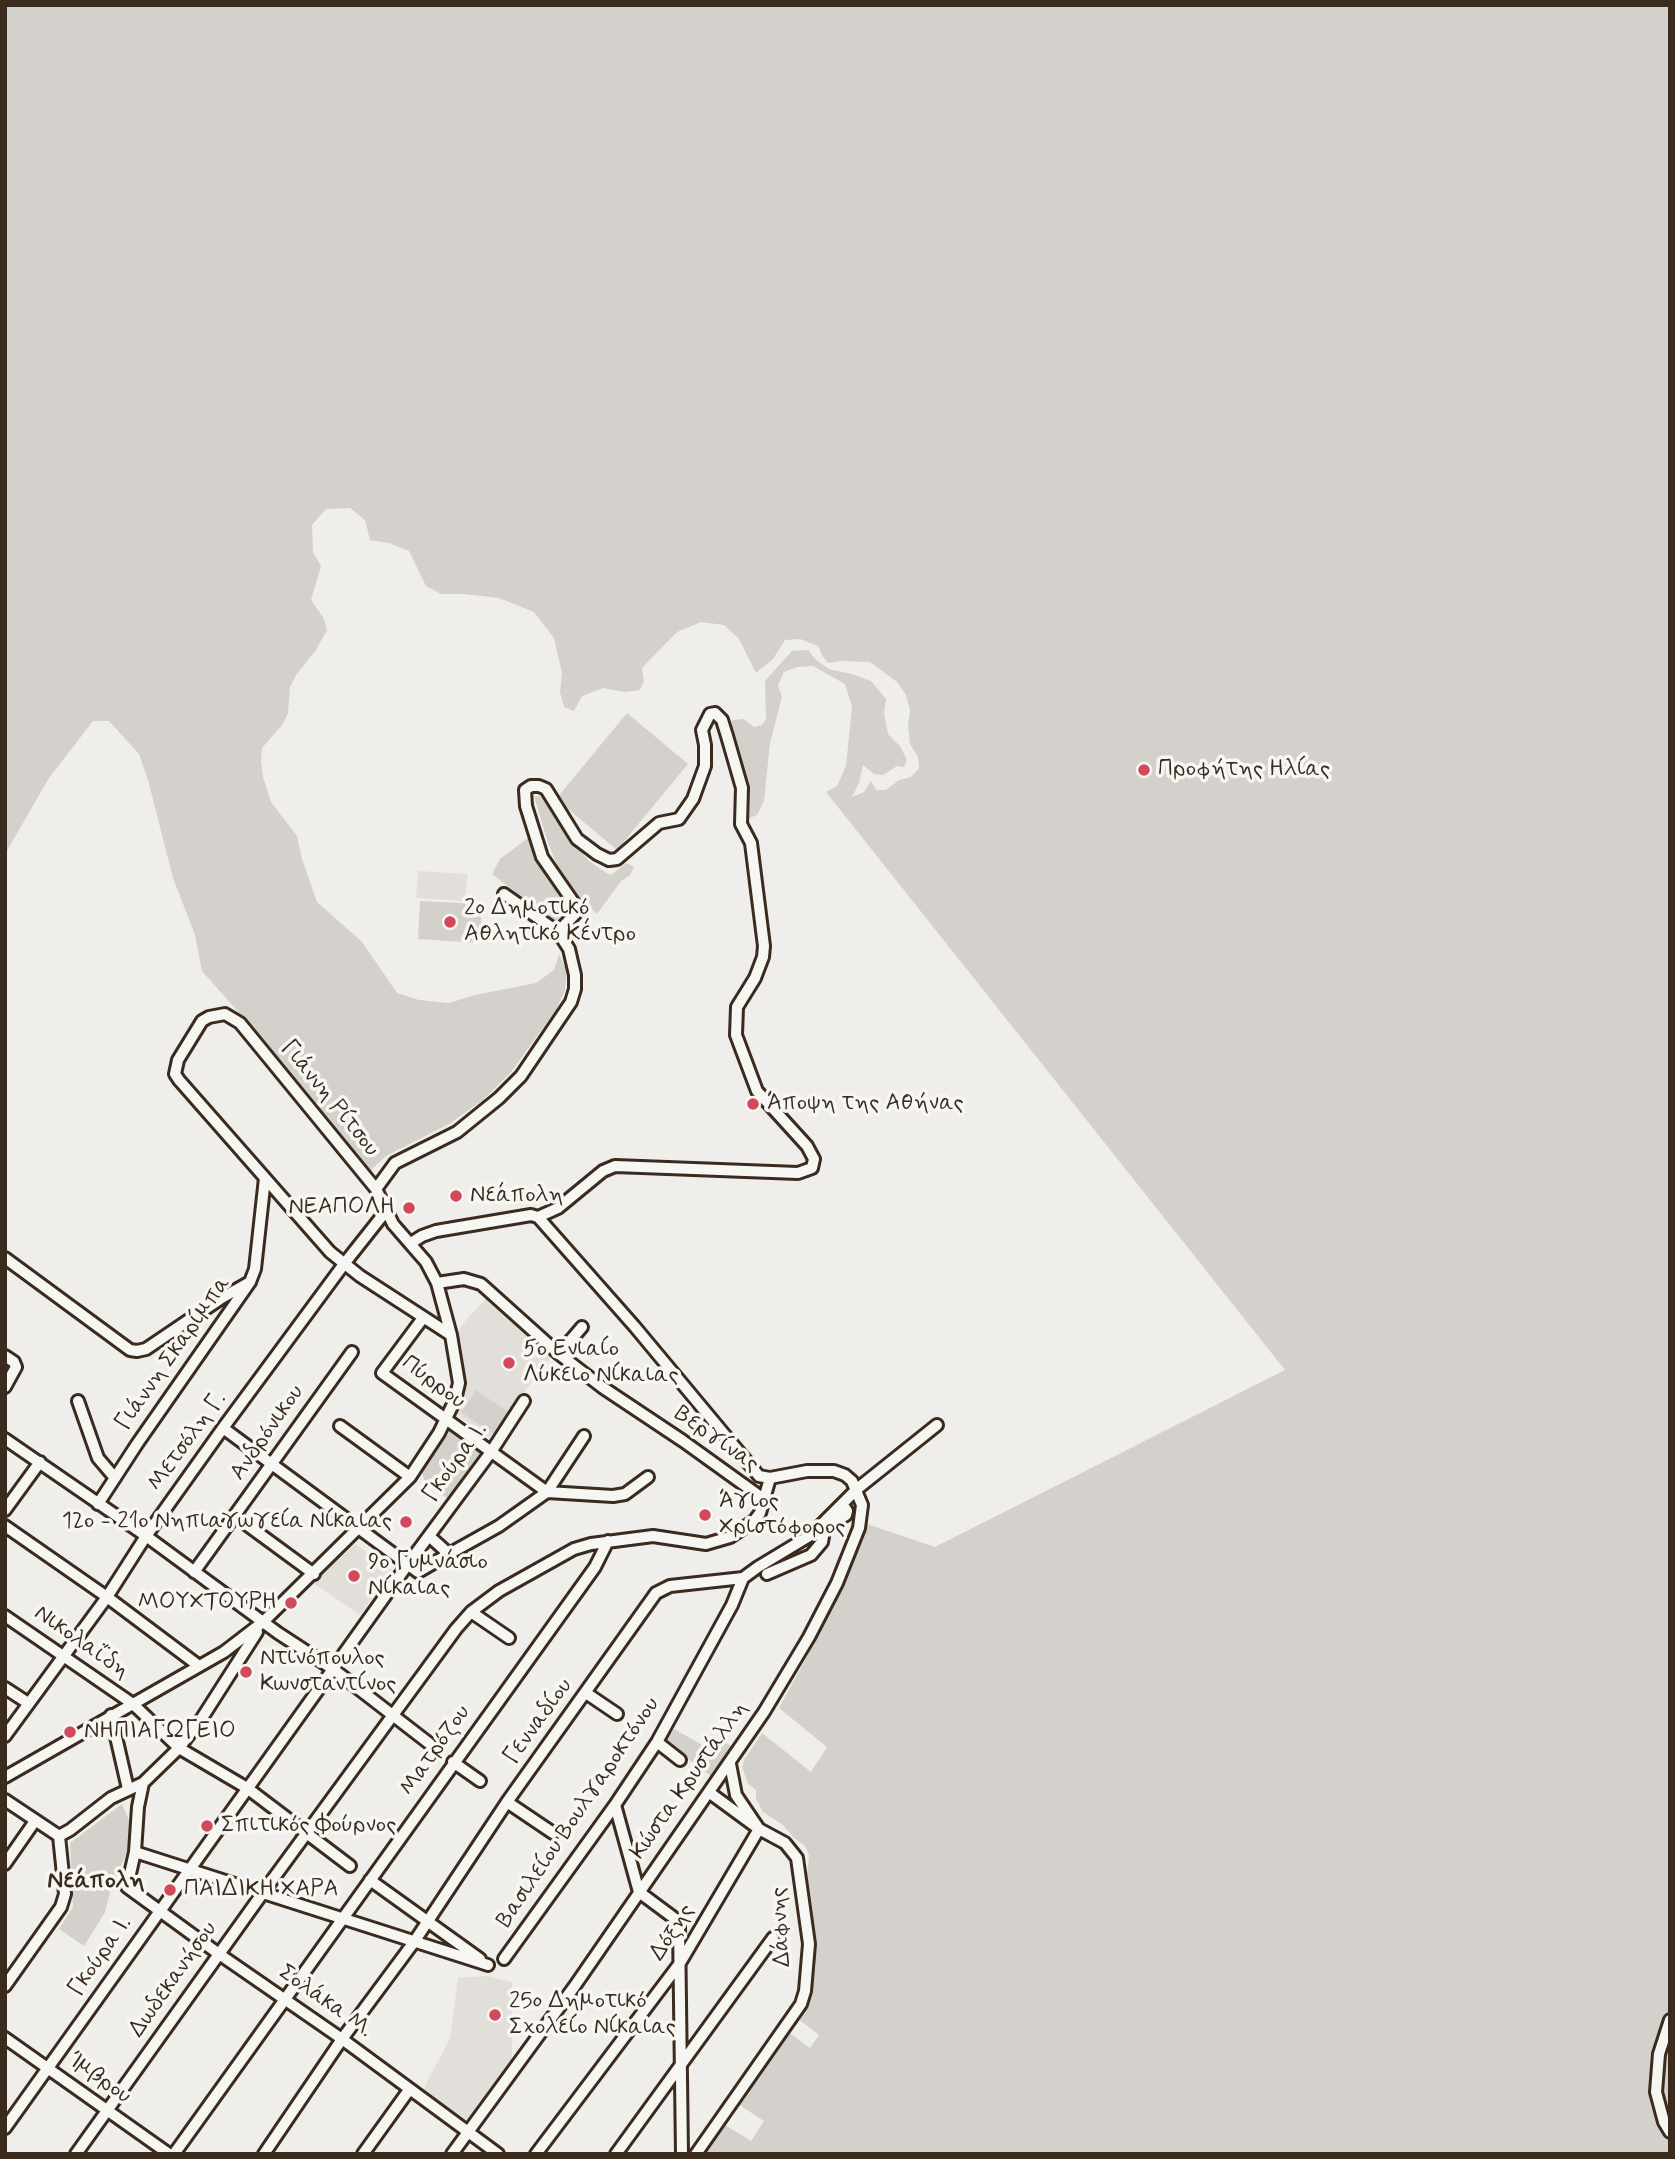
<!DOCTYPE html>
<html>
<head>
<meta charset="utf-8">
<style>
  body { margin:0 }
  #map { position:relative; width:1675px; height:2159px; overflow:hidden; background:#efeeea; font-family:Mynerve,sans-serif }
  canvas { display:block }
  .frame { position:absolute; inset:0; border:7px solid #3b2a1e; pointer-events:none }
</style>
</head>
<body>
<div id="map">
<canvas width="1675" height="2159"></canvas>
<div class="frame"></div>
</div>
<script>
const c = document.querySelector('canvas').getContext('2d');
c.lineJoin = 'round';
function fill(path, color) {
  c.fillStyle = color;
  c.fill(path, 'evenodd');
}
function shape(rows) {
  const path = new Path2D();
  for (const r of rows) {
    path.moveTo(r[0], r[1]);
    for (let i = 2; i < r.length; i += 2) path.lineTo(r[i], r[i + 1]);
  }
  return path;
}
function strokePath(path, color, width, dash) {
  c.strokeStyle = color;
  c.lineWidth = width;
  c.lineCap = dash ? 'butt' : 'round';
  c.setLineDash(dash || []);
  c.stroke(path);
}
function write(font, color, halo, rows, align = 'center') {
  c.font = font + ' Mynerve,sans-serif';
  c.lineWidth = 7;
  c.setLineDash([]);
  c.textBaseline = 'middle';
  c.strokeStyle = halo;
  c.fillStyle = color;
  for (const [text, x, y, turn = 0] of rows) {
    c.save();
    c.translate(x, y);
    c.rotate((+turn || 0) * Math.PI / 180);
    c.textAlign = isNaN(turn) ? turn : align;
    if (halo) c.strokeText(text, 0, 0);
    c.fillText(text, 0, 0);
    c.restore();
  }
}
fill(shape([
  [418,871,468,874,465,901,416,898],
  [486,1299,551,1357,489,1438,455,1413,464,1382,454,1338,466,1320],
  [355,1544,393,1570,360,1615,313,1583],
  [486,1976,512,1982,512,2059,469,2121,424,2092,425,2086,450,2038,458,1978]
]), '#e2dfdb');
fill(shape([
  [5,5,1670,5,1670,2154,702,2154,722,2123,751,2141,764,2121,738,2104,788,2032,810,2048,819,2035,797,2018,803,2006,804,1910,809,1855,805,1846,794,1838,783,1825,763,1812,756,1799,756,1790,748,1784,742,1767,744,1760,762,1733,811,1772,827,1747,779,1708,808,1655,844,1580,864,1523,935,1547,1285,1370,826,792,837,786,846,766,852,707,845,684,813,666,797,667,784,672,778,685,782,697,770,743,764,801,757,815,750,818,746,815,725,730,733,720,744,719,754,727,762,725,766,719,765,681,792,651,808,650,816,660,829,669,852,674,871,681,886,699,884,713,888,734,900,746,907,760,904,767,897,766,883,775,874,774,863,765,859,783,852,797,864,792,871,781,876,790,886,790,899,780,911,777,919,768,918,757,910,744,908,726,910,710,906,695,897,682,870,662,841,661,828,663,822,655,818,646,800,639,785,640,773,659,756,673,739,639,724,625,701,622,677,632,642,668,644,681,640,690,624,692,603,688,582,696,574,711,564,707,560,692,562,673,554,638,534,612,499,598,464,594,441,594,426,586,409,551,389,543,370,540,365,520,350,508,326,509,312,525,313,552,321,566,311,600,324,619,327,630,316,650,296,675,290,687,288,713,283,724,262,748,261,760,263,777,271,802,297,836,302,859,317,902,362,942,397,993,419,1000,449,1003,475,995,536,983,554,970,559,954,567,971,565,990,556,1010,511,1072,483,1100,449,1124,386,1156,370,1171,364,1169,241,1015,202,971,195,935,173,878,148,780,139,754,109,721,93,721,49,778,5,854],
  [627,713,688,764,617,850,556,799],
  [534,796,542,796,572,842,588,860,603,871,611,875,626,863,634,867,630,875,621,881,597,914,582,901,560,872,548,843],
  [528,838,542,864,573,908,558,924,550,918,548,908,535,907,492,874,500,859],
  [420,901,482,904,480,943,418,939],
  [476,1390,511,1414,496,1436,461,1412],
  [454,1425,486,1451,450,1500,425,1483,422,1472],
  [674,1729,704,1746,712,1735,735,1748,715,1779,665,1742],
  [122,1804,131,1825,126,1855,112,1885,105,1912,84,1946,59,1929,73,1907,70,1843]
]), '#d4d1cc');
const minor = shape([
  [376,1189,395,1163,457,1132,499,1098,521,1076,571,1002,575,989,575,975,569,949,558,932,504,894],
  [538,1217,558,1208,603,1171,615,1166,798,1173,812,1168,814,1159,807,1146,757,1091,736,1035,737,1007,755,978,763,957,764,946,751,843,741,824,742,788,727,736,722,720,715,713,710,714,702,730,705,745,705,766,693,799,679,819,659,823,617,859,609,860,597,854,577,839,546,789,539,786,531,786,525,790,526,806,542,857,576,906,576,913,558,932],
  [411,1243,422,1236,436,1231,531,1215,538,1217,635,1327,759,1476,770,1478,807,1471,834,1471,845,1475,852,1481,862,1505,859,1528,837,1583,809,1637,764,1712,574,1987,452,2154],
  [5,1258,130,1350,137,1351,146,1349,220,1299,250,1282],
  [437,1283,464,1279,481,1284,559,1354,602,1387,683,1441,765,1500],
  [423,1318,382,1373,547,1492,613,1496,625,1494,648,1477],
  [559,1354,582,1327],
  [5,1356,14,1362,16,1367,5,1387],
  [78,1401,98,1458,115,1478],
  [340,1426,410,1477],
  [223,1428,418,1572,449,1554],
  [5,1439,146,1536,278,1633,333,1669,430,1744],
  [98,1504,137,1444,250,1282,255,1269,265,1178],
  [5,1510,40,1462],
  [235,1516,314,1574],
  [5,1526,107,1597,199,1666],
  [429,1536,449,1554,499,1526,547,1492,584,1436],
  [194,1572,352,1352],
  [767,1574,811,1555,822,1542,824,1531,835,1521,846,1515,847,1511,842,1504],
  [471,1612,509,1638],
  [5,1616,133,1704,179,1748,247,1788,350,1866],
  [5,1688,28,1703],
  [586,1693,617,1714],
  [111,1715,128,1789],
  [5,1736,107,1597,146,1536,223,1428,344,1264,386,1211],
  [657,1742,680,1760],
  [453,1762,480,1781],
  [5,1777,224,1652,263,1622,410,1477,439,1433,455,1400,459,1383,451,1335,437,1283,426,1262,393,1224,376,1189,240,1023,225,1014,209,1017,202,1021,178,1060,175,1074,179,1080,330,1252,360,1276,451,1335],
  [143,1783,138,1807,135,1852,127,1887,219,1954,342,2039,498,2154],
  [5,1800,59,1836],
  [507,1802,553,1833],
  [615,1805,639,1892,674,1918,679,1926,682,2154],
  [135,1852,488,1965],
  [5,1864,35,1821],
  [370,1880,480,1959],
  [504,1959,615,1805,657,1742,732,1605,743,1578],
  [5,1986,61,1907,65,1894,59,1836,70,1830,111,1798,143,1783,179,1748,202,1718,257,1632],
  [1670,2020,1659,2054,1656,2092,1664,2122,1670,2132],
  [5,2038,169,2154],
  [5,2128,408,1564,491,1452,524,1401],
  [76,2154,262,1894,456,1629,471,1612,499,1591,574,1549,591,1544,653,1536,706,1544,730,1537,754,1521,760,1513,770,1478],
  [174,2154,595,1567,608,1541],
  [264,2154,342,2039,414,1942,507,1802,656,1593,670,1586,743,1578,758,1567,811,1535,857,1489,937,1425],
  [363,2154,409,2090],
  [536,2154,680,1963,759,1829,736,1795,730,1764],
  [616,2154,773,1938],
  [696,2154,801,2004,805,1991,809,1944,797,1858,785,1843,759,1829,710,1793]
]);
strokePath(minor, '#3b2a1e', 16);
strokePath(minor, '#f6f6f2', 10);
for (const [x, y, r, color] of [
  [1144,770,7,"#d1495b"],
  [450,922,7,"#d1495b"],
  [753,1104,7,"#d1495b"],
  [456,1196,7,"#d1495b"],
  [409,1208,7,"#d1495b"],
  [509,1363,7,"#d1495b"],
  [705,1515,7,"#d1495b"],
  [406,1522,7,"#d1495b"],
  [354,1576,7,"#d1495b"],
  [291,1603,7,"#d1495b"],
  [246,1672,7,"#d1495b"],
  [70,1732,7,"#d1495b"],
  [207,1826,7,"#d1495b"],
  [170,1890,7,"#d1495b"],
  [495,2015,7,"#d1495b"]
]) {
  const dot = new Path2D();
  dot.arc(x, y, r, 0, 2 * Math.PI);
  c.fillStyle = color;
  c.fill(dot);
  strokePath(dot, '#f6f6f2', 2.5);
}
write('23px', '#3b2a1e', '#f6f6f2', [
  ["Προφήτης Ηλίας",1158,770],
  ["2o Δημοτικό",464,909],
  ["Αθλητικό Κέντρο",464,935],
  ["Άποψη της Αθήνας",767,1104],
  ["Νεάπολη",470,1196],
  ["ΝΕΑΠΟΛΗ",395,1208,"right"],
  ["5ο Ενιαίο",523,1350],
  ["Λύκειο Νίκαιας",523,1376],
  ["Άγιος",719,1502],
  ["Χριστόφορος",719,1528],
  ["12ο - 21ο Νηπιαγωγεία Νίκαιας",392,1522,"right"],
  ["9ο Γυμνάσιο",368,1563],
  ["Νίκαιας",368,1589],
  ["ΜΟΥΧΤΟΥΡΗ",277,1603,"right"],
  ["Ντινόπουλος",260,1659],
  ["Κωνσταντίνος",260,1685],
  ["ΝΗΠΙΑΓΩΓΕΙΟ",84,1732],
  ["Σπιτικός Φούρνος",221,1826],
  ["ΠΑΙΔΙΚΗ ΧΑΡΑ",184,1890],
  ["25o Δημοτικό",509,2002],
  ["Σχολείο Νίκαιας",509,2028]
], 'left');
write('23px', '#3b2a1e', '#f6f6f2', [
  ["Γιάννη Ρίτσου",329,1099,51],
  ["Γιάννη Σκαρίμπα",174,1354,-55],
  ["Πύρρου",433,1383,37],
  ["Ανδρόνικου",268,1433,-55],
  ["Βεργίνας",716,1440,35],
  ["Μετσόλη Γ.",188,1442,-54],
  ["Γκούρα Ι.",456,1463,-54],
  ["Νικολαΐδη",81,1643,35],
  ["Γενναδίου",539,1722,-54],
  ["Ματρόζου",436,1751,-55],
  ["Κώστα Κρυστάλλη",690,1781,-55],
  ["Βασιλείου Βουλγαροκτόνου",579,1813,-56],
  ["Δάφνης",782,1927,-93],
  ["Δόξης",673,1933,-57],
  ["Γκούρα Ι.",101,1957,-55],
  ["Δωδεκανήσου",174,1980,-55],
  ["Σολάκα Μ.",325,2002,35],
  ["Ίμβρου",99,2079,35]
]);
write('bold 24px', '#3b2a1e', '#f6f6f2', [
  ["Νεάπολη",96,1882]
]);
</script>
</body>
</html>
